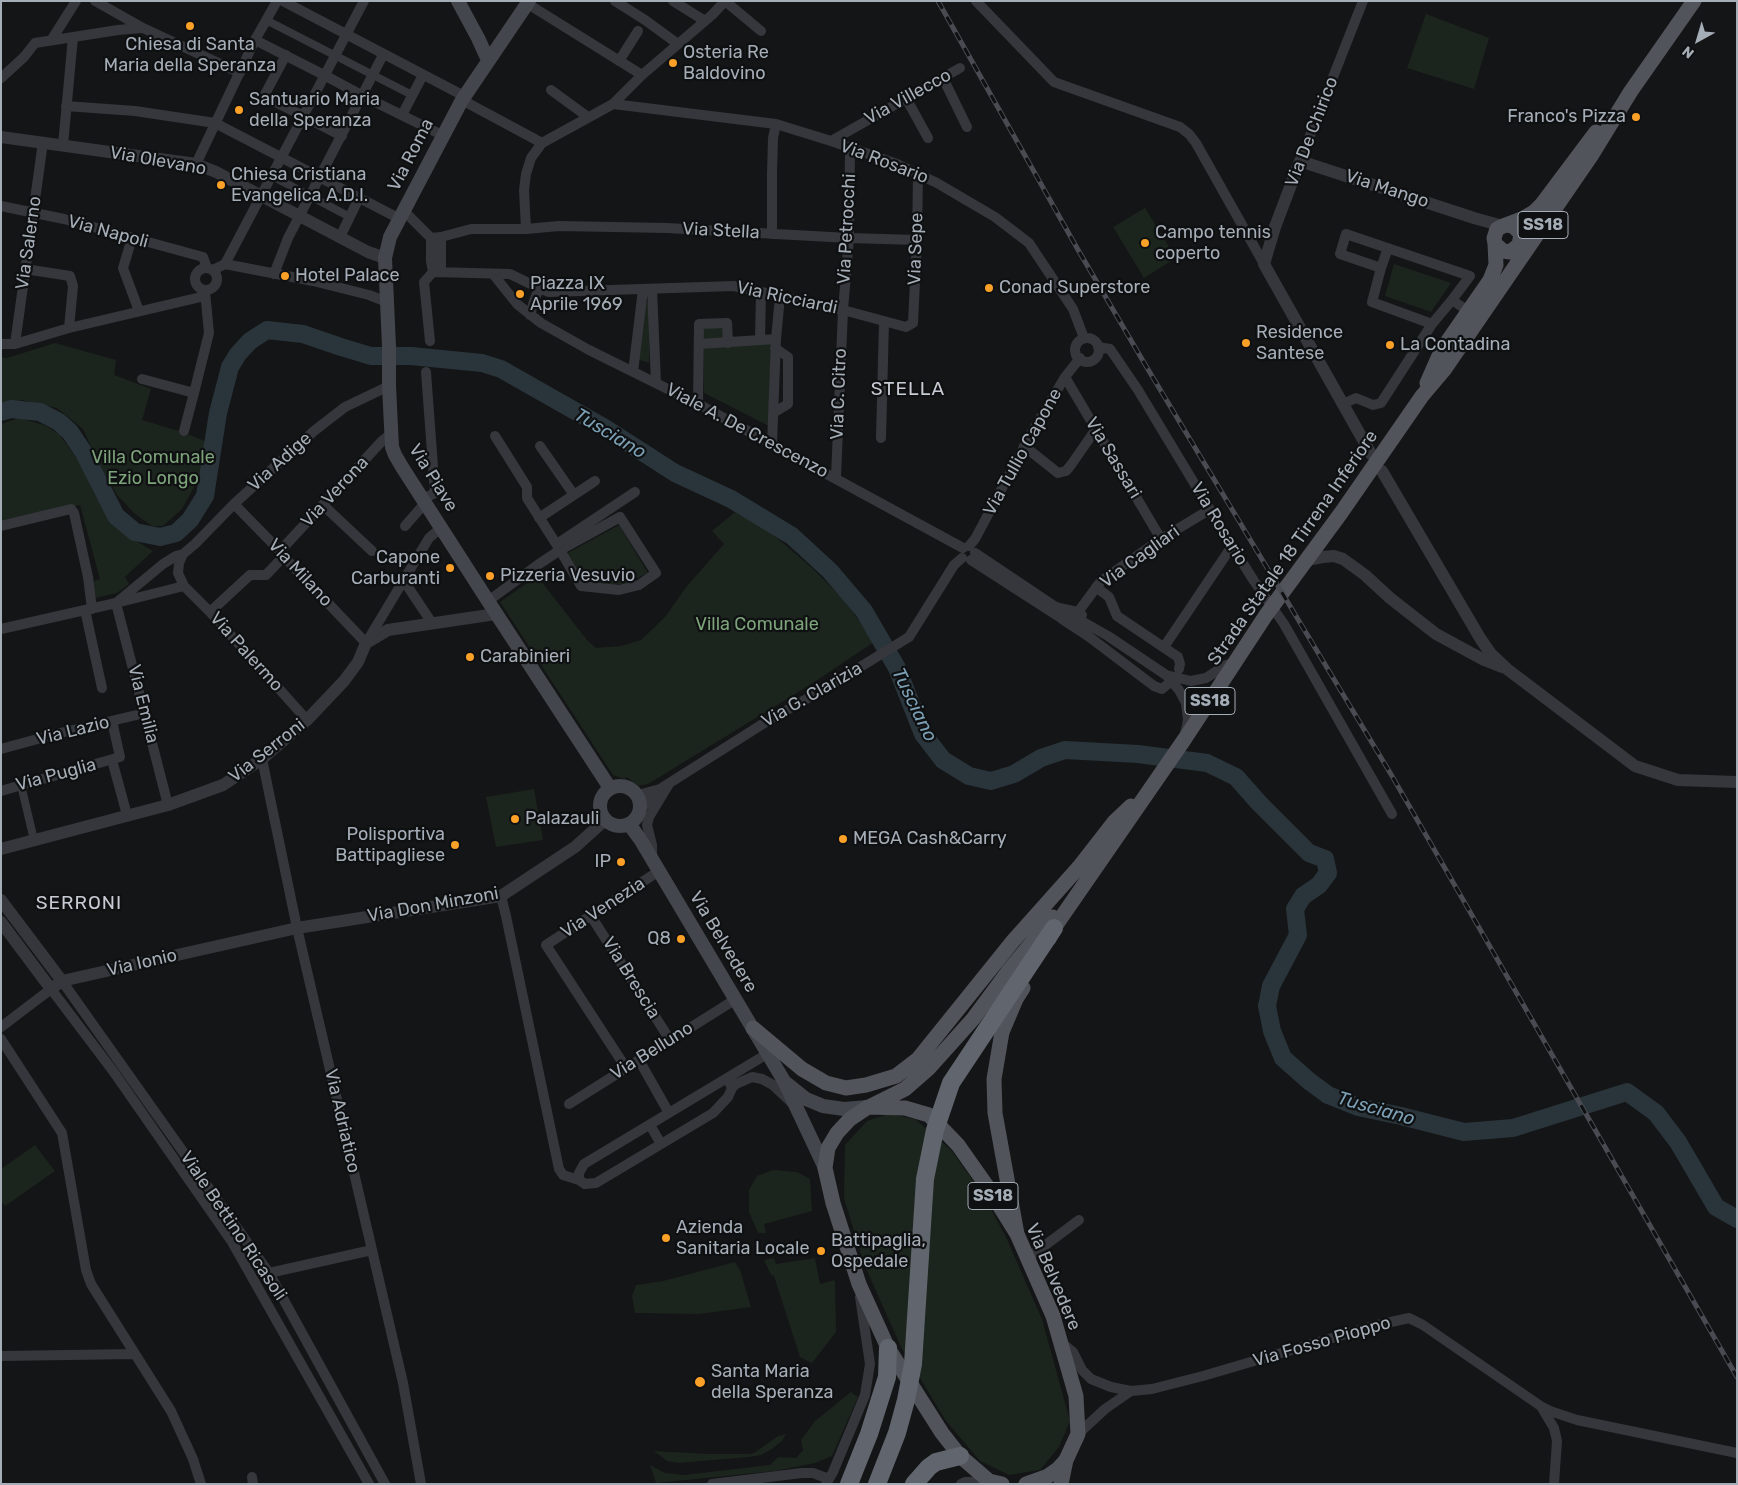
<!DOCTYPE html>
<html>
<head>
<meta charset="utf-8">
<style>
  body { margin:0 }
  #map { position:relative; width:1738px; height:1485px; overflow:hidden; background:#141516; font-family:Rubik,sans-serif }
  canvas { display:block }
  .frame { position:absolute; inset:0; border:2px solid #a5adb7; pointer-events:none }
  .north { position:absolute; left:1673px; top:15px; width:50px; height:50px; -webkit-text-stroke:4px #0f1011; paint-order:stroke; rotate:219deg; font-size:14px; font-weight:700; line-height:20px; text-align:center; color:#a5adb7 }
  .north::after { content:''; display:block; margin:auto; width:18px; height:22px; background:#a5adb7; clip-path:polygon(50% 0,100% 100%,50% 72%,0 100%) }
</style>
</head>
<body>
<div id="map">
<canvas width="1738" height="1485"></canvas>
<div class="frame"></div>
<div class="north">N</div>
</div>
<script>
const c = document.querySelector('canvas').getContext('2d');
c.lineJoin = 'round';
function fill(path, color) {
  c.fillStyle = color;
  c.fill(path, 'evenodd');
}
function shape(rows) {
  const path = new Path2D();
  for (const r of rows) {
    if (r.length === 3) {
      path.moveTo(r[0] + r[2], r[1]);
      path.arc(r[0], r[1], r[2], 0, 2 * Math.PI);
      continue;
    }
    path.moveTo(r[0], r[1]);
    for (let i = 2; i < r.length; i += 2) path.lineTo(r[i], r[i + 1]);
  }
  return path;
}
function strokePath(path, color, width, dash) {
  c.strokeStyle = color;
  c.lineWidth = width;
  c.lineCap = dash ? 'butt' : 'round';
  c.setLineDash(dash || []);
  c.stroke(path);
}
function write(font, color, halo, rows, align = 'center') {
  c.font = font + ' Rubik,sans-serif';
  c.lineWidth = 4.5;
  c.setLineDash([]);
  c.textBaseline = 'middle';
  c.strokeStyle = halo;
  c.fillStyle = color;
  for (const [text, x, y, turn = 0] of rows) {
    c.save();
    c.translate(x, y);
    c.rotate((+turn || 0) * Math.PI / 180);
    c.textAlign = isNaN(turn) ? turn : align;
    if (halo) c.strokeText(text, 0, 0);
    c.fillText(text, 0, 0);
    c.restore();
  }
}
fill(shape([
  [1426,14,1489,38,1474,89,1407,68],
  [1145,208,1176,258,1144,278,1113,227],
  [1394,264,1451,283,1431,312,1385,296],
  [645,303,649,303,649,363,637,359],
  [729,320,731,338,772,336,769,426,704,393,703,321],
  [55,343,116,360,114,375,151,389,142,420,182,432,205,441,198,480,182,509,163,526,152,526,135,514,117,495,96,458,83,429,57,408,22,400,1,405,1,357,7,358],
  [19,418,44,425,59,434,80,463,96,497,115,520,138,542,153,551,125,577,129,584,117,593,95,598,91,582,100,579,80,505,1,523,1,424],
  [735,512,769,531,812,568,844,600,874,642,813,683,648,784,638,786,627,777,624,779,613,775,500,602,537,576,587,640,596,648,621,646,641,640,665,617,687,586,724,544,712,531],
  [619,525,648,573,627,583,609,586,585,583,566,554],
  [534,789,543,840,496,847,486,797],
  [889,1114,915,1119,951,1150,982,1193,1005,1235,1042,1319,1070,1421,1059,1447,1040,1470,1009,1475,980,1461,946,1421,901,1347,864,1264,844,1198,845,1145,867,1121],
  [35,1145,55,1171,5,1206,1,1201,1,1169],
  [773,1170,797,1172,810,1179,812,1211,764,1224,766,1233,758,1233,749,1212,749,1190,757,1176],
  [774,1258,776,1264,815,1258,820,1284,835,1280,836,1332,812,1363,800,1357,774,1276,771,1275,764,1260],
  [735,1262,740,1270,751,1307,699,1314,635,1313,632,1296,636,1285,663,1281],
  [851,1392,858,1397,832,1456,815,1463,775,1471,656,1483,650,1465,665,1473,684,1475,770,1465,778,1457,796,1458,803,1450,801,1440,815,1421],
  [786,1434,782,1441,772,1449,761,1455,749,1457,678,1463,667,1461,654,1451,707,1454,749,1454,754,1453,778,1436]
]), '#1c251d');
strokePath(shape([
  [1,412,11,409,40,412,59,422,70,432,84,453,116,516,135,532,160,537,176,533,190,520,205,496,218,413,230,367,238,354,250,341,267,330,303,334,341,347,371,356,411,356,482,363,501,369,605,428,675,473,731,499,792,536,830,571,864,611,897,668,923,734,943,760,969,776,991,781,1014,774,1041,758,1065,750,1138,754,1207,763,1236,777,1259,803,1309,853,1325,859,1328,873,1319,885,1303,896,1295,909,1298,935,1271,986,1267,1006,1272,1031,1283,1058,1309,1081,1328,1095,1358,1107,1401,1116,1464,1132,1513,1128,1627,1092,1656,1113,1678,1142,1716,1207,1737,1219]
]), '#2a353b', 18);
strokePath(shape([
  [266,20,412,95],
  [272,176,350,217],
  [21,785,34,840]
]), '#35373c', 8);
strokePath(shape([
  [95,1,143,28,240,73],
  [283,1,464,96],
  [615,1,645,20,678,44],
  [673,1,705,21],
  [725,1,761,31],
  [976,1,1054,82,1180,127,1189,134,1196,143,1264,264],
  [528,4,642,75],
  [52,39,76,1],
  [255,40,324,75,363,96,442,135],
  [286,55,264,96,342,136],
  [619,61,638,31],
  [1,78,24,57,35,43,118,30,141,28],
  [943,78,967,127],
  [551,90,588,117],
  [906,98,928,138],
  [462,100,542,143],
  [613,104,776,124,831,141,897,164,937,183,995,217,1029,243,1073,309,1084,338],
  [66,106,135,111,215,123,400,219],
  [402,115,423,75],
  [831,141,960,68],
  [63,145,73,37],
  [1300,161,1363,1],
  [196,164,255,40,277,1],
  [1,206,64,219,203,257,207,268],
  [404,211,431,238,431,261,433,272],
  [526,229,524,190,526,174,531,158,542,143,613,104,642,75,712,15,725,1],
  [772,234,772,174,773,138,776,124],
  [340,237,359,198],
  [441,237,441,272],
  [132,238,123,268,139,311],
  [431,238,441,237,471,229,526,229,559,226,667,228,849,238,917,240],
  [225,264,364,1],
  [206,279,11],
  [1381,268,1388,248],
  [25,269,70,276,73,286,69,328],
  [213,270,225,264,313,281,369,295,387,302],
  [433,272,510,274,539,288,549,292,734,286,843,310,906,327,913,323,917,240,918,174],
  [274,274,288,238,383,55],
  [493,274,517,304,541,323,589,350,698,404,963,548],
  [652,289,656,383],
  [530,315,534,301,539,288],
  [1432,324,1372,302,1381,268,1340,254,1346,234,1470,276,1452,300],
  [1087,350,12],
  [760,340,761,292],
  [430,341,424,282,433,272],
  [1,344,15,344,69,328,205,296],
  [15,344,43,142],
  [699,344,776,339],
  [1098,347,1110,349,1138,390,1232,546,1254,581,1284,624,1392,814],
  [633,372,643,289],
  [1065,377,1161,539],
  [142,379,194,393,184,431],
  [194,393,209,333,205,291],
  [698,404,699,324,727,323,728,343],
  [1343,404,1356,398,1373,405,1381,403,1432,324,1452,300,1468,311],
  [773,413,788,404,788,357,775,348],
  [881,438,884,321],
  [772,444,776,339,780,296],
  [540,446,574,495],
  [1024,446,1058,473,1066,471,1071,465,1096,429],
  [836,477,843,310,849,238,850,148],
  [423,499,435,493,426,372],
  [234,504,280,551,287,560,366,643,429,538,442,527],
  [323,505,372,551],
  [539,518,595,481],
  [1,526,71,509,74,513,88,577,92,609],
  [405,526,425,503],
  [557,544,635,492],
  [969,546,975,539,1032,432,1065,377,1080,358],
  [280,551,382,441,391,434],
  [975,553,1054,606,1059,608,1078,612,1082,615],
  [183,554,179,563,178,573,184,586,210,612,307,720],
  [971,560,1061,618,1078,619,1108,636,1166,675,1191,681,1206,678,1226,665,1234,663],
  [404,581,432,623],
  [1096,587,1109,597,1117,616,1178,657,1180,664,1179,669],
  [488,601,539,564,560,550,620,517,656,573,639,585,619,590,581,586,560,550,527,498,527,487,495,436],
  [116,603,163,564,176,556,183,554,195,544,234,504,314,431,345,407,389,386],
  [116,603,168,805],
  [85,610,102,688],
  [210,612,250,575,266,575,284,556],
  [1078,612,1101,581,1161,539,1209,510],
  [1062,619,1088,636,1154,686,1162,689,1168,684],
  [1,629,116,603,184,586],
  [1164,647,1232,546],
  [1167,676,1179,690,1186,703,1188,720,1185,734],
  [1,749,56,734,145,713],
  [262,759,297,928,403,1383,421,1484],
  [112,760,127,815],
  [1,791,120,757,112,721],
  [638,795,660,789,769,720,826,688,909,637,954,565,962,558],
  [640,810,656,793],
  [652,858,652,845,647,825,649,817,669,784],
  [501,896,506,916,559,1169,563,1175,579,1180,585,1184,596,1183,713,1113,728,1097,732,1088,727,1078],
  [591,916,670,1040],
  [62,981,269,1273,385,1484],
  [1,1027,51,989,113,1071,232,1242,369,1484],
  [1,1039,62,1133,86,1270,91,1284,171,1411,193,1459,201,1484],
  [639,1060,669,1113],
  [626,1068,546,945,659,871],
  [732,1088,736,1084,752,1077,762,1079,773,1085,792,1103],
  [569,1104,736,999],
  [650,1125,661,1144],
  [579,1180,579,1173,584,1164,767,1054],
  [1028,1258,1079,1220],
  [269,1273,372,1250],
  [1062,1343,1073,1352,1082,1370,1091,1379,1111,1387,1131,1391,1152,1389,1203,1376,1373,1326,1409,1318,1423,1325,1542,1407,1550,1411,1577,1420,1737,1453],
  [1,1356,135,1354],
  [1542,1408,1554,1428,1557,1441,1554,1484],
  [1078,1434,1105,1409,1131,1391],
  [252,1477,253,1484],
  [712,1484,802,1473,813,1473,829,1479],
  [826,1484,833,1472,865,1395,870,1364,860,1297],
  [961,1484,965,1482,989,1481]
]), '#35373c', 10);
strokePath(shape([
  [1,137,196,164,216,172,368,252,385,258],
  [1371,454,1264,264,1275,227,1300,161,1474,218,1503,226],
  [1382,471,1480,638,1491,654,1507,669,1635,766,1678,780,1737,782],
  [1307,560,1323,557,1334,556,1343,559,1365,575,1390,598,1436,634,1484,660,1502,667],
  [1,849,168,805,223,785,262,759,307,720,344,681,358,662,366,643,388,630,496,614],
  [1,900,62,981],
  [1,922,51,989,62,981,297,928,501,896,575,847,605,820]
]), '#35373c', 12);
strokePath(shape([
  [458,1,478,38,488,60],
  [529,1,462,100,390,237,385,258,389,346,389,386,392,447,395,455,402,467,488,601,610,788],
  [620,806,20],
  [629,824,640,839,784,1081,825,1168],
  [786,1083,806,1099,823,1106,844,1109,868,1107]
]), '#43464c', 14);
strokePath(shape([
  [1506,225,1513,226,1521,234,1519,245,1510,252,1503,251,1495,244,1494,238,1497,229,1503,226,1524,218,1534,212,1542,204,1596,132],
  [1427,383,1438,358,1445,345,1490,280,1496,265,1495,244],
  [1049,939,1054,928,1184,740,1266,615,1341,513,1422,396,1444,370,1591,156,1631,91,1694,1],
  [753,1028,802,1069,826,1083,846,1088,866,1085,896,1076,918,1059,1013,941,1079,867,1114,822,1131,806],
  [871,1106,905,1089,929,1068,973,1019,1010,969,1053,917],
  [1017,1234,995,1113,994,1079,1002,1032,1016,999,1023,988],
  [1002,1484,989,1481,960,1456,942,1433,888,1348,859,1284,833,1203,825,1168,828,1148,837,1133,850,1119,868,1107,905,1108,929,1115,958,1145,989,1189,1017,1234,1053,1316,1076,1396,1078,1434,1066,1460,1058,1469,1048,1476,1026,1484],
  [1061,1484,1066,1460]
]), '#51545b', 15);
strokePath(shape([
  [849,1484,869,1434,887,1377,888,1348],
  [877,1484,897,1433,906,1400,913,1364,925,1179,935,1130,951,1083,1054,928],
  [914,1484,929,1467,936,1462,960,1456]
]), '#61656d', 18);
const rail = shape([
  [938,1,1077,248,1146,366,1392,776,1737,1377]
]);
strokePath(rail, '#484b51', 5);
strokePath(rail, '#0f1011', 3, [9]);
for (const [x, y, r, color] of [
  [190,26,5,"#fba128"],
  [673,63,5,"#fba128"],
  [239,110,5,"#fba128"],
  [1636,117,5,"#fba128"],
  [221,185,5,"#fba128"],
  [1145,243,5,"#fba128"],
  [285,276,5,"#fba128"],
  [989,288,5,"#fba128"],
  [520,294,5,"#fba128"],
  [1246,343,5,"#fba128"],
  [1390,345,5,"#fba128"],
  [450,568,5,"#fba128"],
  [490,576,5,"#fba128"],
  [470,657,5,"#fba128"],
  [515,819,5,"#fba128"],
  [843,839,5,"#fba128"],
  [455,845,5,"#fba128"],
  [621,862,5,"#fba128"],
  [681,939,5,"#fba128"],
  [666,1238,5,"#fba128"],
  [821,1251,5,"#fba128"],
  [700,1382,6,"#fba128"]
]) {
  const dot = new Path2D();
  dot.arc(x, y, r, 0, 2 * Math.PI);
  c.fillStyle = color;
  c.fill(dot);
  strokePath(dot, '#0f1011', 2);
}
for (const [x, y, w] of [
  [1543,225,50],
  [1210,701,50],
  [993,1196,50]
]) {
  const box = new Path2D();
  box.roundRect(x - w / 2, y - 13.5, w, 27, 4);
  c.fillStyle = '#0f1011';
  c.fill(box);
  strokePath(box, '#a5adb7', 1);
}
write('bold 16px', '#a5adb7', null, [
  ["SS18",1543,225],
  ["SS18",1210,701],
  ["SS18",993,1196]
]);
write('18px', '#a5adb7', '#0f1011', [
  ["Chiesa di Santa",190,45,"center"],
  ["Maria della Speranza",190,66,"center"],
  ["Osteria Re",683,53],
  ["Baldovino",683,74],
  ["Santuario Maria",249,100],
  ["della Speranza",249,121],
  ["Franco's Pizza",1626,117,"right"],
  ["Chiesa Cristiana",231,175],
  ["Evangelica A.D.I.",231,196],
  ["Campo tennis",1155,233],
  ["coperto",1155,254],
  ["Hotel Palace",295,276],
  ["Piazza IX",530,284],
  ["Aprile 1969",530,305],
  ["Conad Superstore",999,288],
  ["Residence",1256,333],
  ["Santese",1256,354],
  ["La Contadina",1400,345],
  ["Capone",440,558,"right"],
  ["Carburanti",440,579,"right"],
  ["Pizzeria Vesuvio",500,576],
  ["Carabinieri",480,657],
  ["Palazauli",525,819],
  ["Polisportiva",445,835,"right"],
  ["Battipagliese",445,856,"right"],
  ["MEGA Cash&Carry",853,839],
  ["IP",611,862,"right"],
  ["Q8",671,939,"right"],
  ["Azienda",676,1228],
  ["Sanitaria Locale",676,1249],
  ["Battipaglia,",831,1241],
  ["Ospedale",831,1262],
  ["Santa Maria",711,1372],
  ["della Speranza",711,1393]
], 'left');
write('18px', '#a5adb7', '#0f1011', [
  ["Via Villecco",908,97,-29],
  ["Via De Chirico",1312,132,-69],
  ["Via Roma",411,155,-63],
  ["Via Olevano",158,161,10],
  ["Via Rosario",884,162,21],
  ["Via Mango",1387,189,18],
  ["Via Petrocchi",847,229,-87],
  ["Via Stella",721,231,3],
  ["Via Napoli",108,232,15],
  ["Via Salerno",29,243,-82],
  ["Via Sepe",916,249,-88],
  ["Via Ricciardi",787,298,12],
  ["Via C. Citro",839,394,-88],
  ["Viale A. De Crescenzo",747,431,28],
  ["Via Tullio Capone",1023,452,-61],
  ["Via Sassari",1113,458,59],
  ["Via Adige",280,462,-42],
  ["Via Piave",433,478,58],
  ["Via Verona",335,492,-47],
  ["Via Rosario",1219,524,59],
  ["Strada Statale 18 Tirrena Inferiore",1293,548,-55],
  ["Via Cagliari",1140,557,-36],
  ["Via Milano",300,573,47],
  ["Via Palermo",246,652,48],
  ["Via G. Clarizia",812,695,-30],
  ["Via Emilia",143,704,76],
  ["Via Lazio",73,731,-14],
  ["Via Serroni",267,751,-38],
  ["Via Puglia",56,775,-15],
  ["Via Don Minzoni",433,905,-10],
  ["Via Venezia",603,908,-33],
  ["Via Belvedere",723,942,59],
  ["Via Ionio",142,963,-13],
  ["Via Brescia",631,978,58],
  ["Via Belluno",652,1051,-32],
  ["Via Adriatico",342,1121,77],
  ["Viale Bettino Ricasoli",233,1226,56],
  ["Via Belvedere",1053,1277,67],
  ["Via Fosso Pioppo",1322,1342,-16]
]);
write('18px', '#7da37b', '#0f1011', [
  ["Villa Comunale",153,458],
  ["Ezio Longo",153,479],
  ["Villa Comunale",757,625]
]);
c.letterSpacing = '1px';
write('19px', '#c7cbd3', '#0f1011', [
  ["STELLA",908,390],
  ["SERRONI",79,904]
]);
c.letterSpacing = '0px';
write('italic 19px', '#7b9fb4', '#0f1011', [
  ["Tusciano",610,434,31],
  ["Tusciano",914,705,64],
  ["Tusciano",1376,1109,16]
]);
</script>
</body>
</html>
